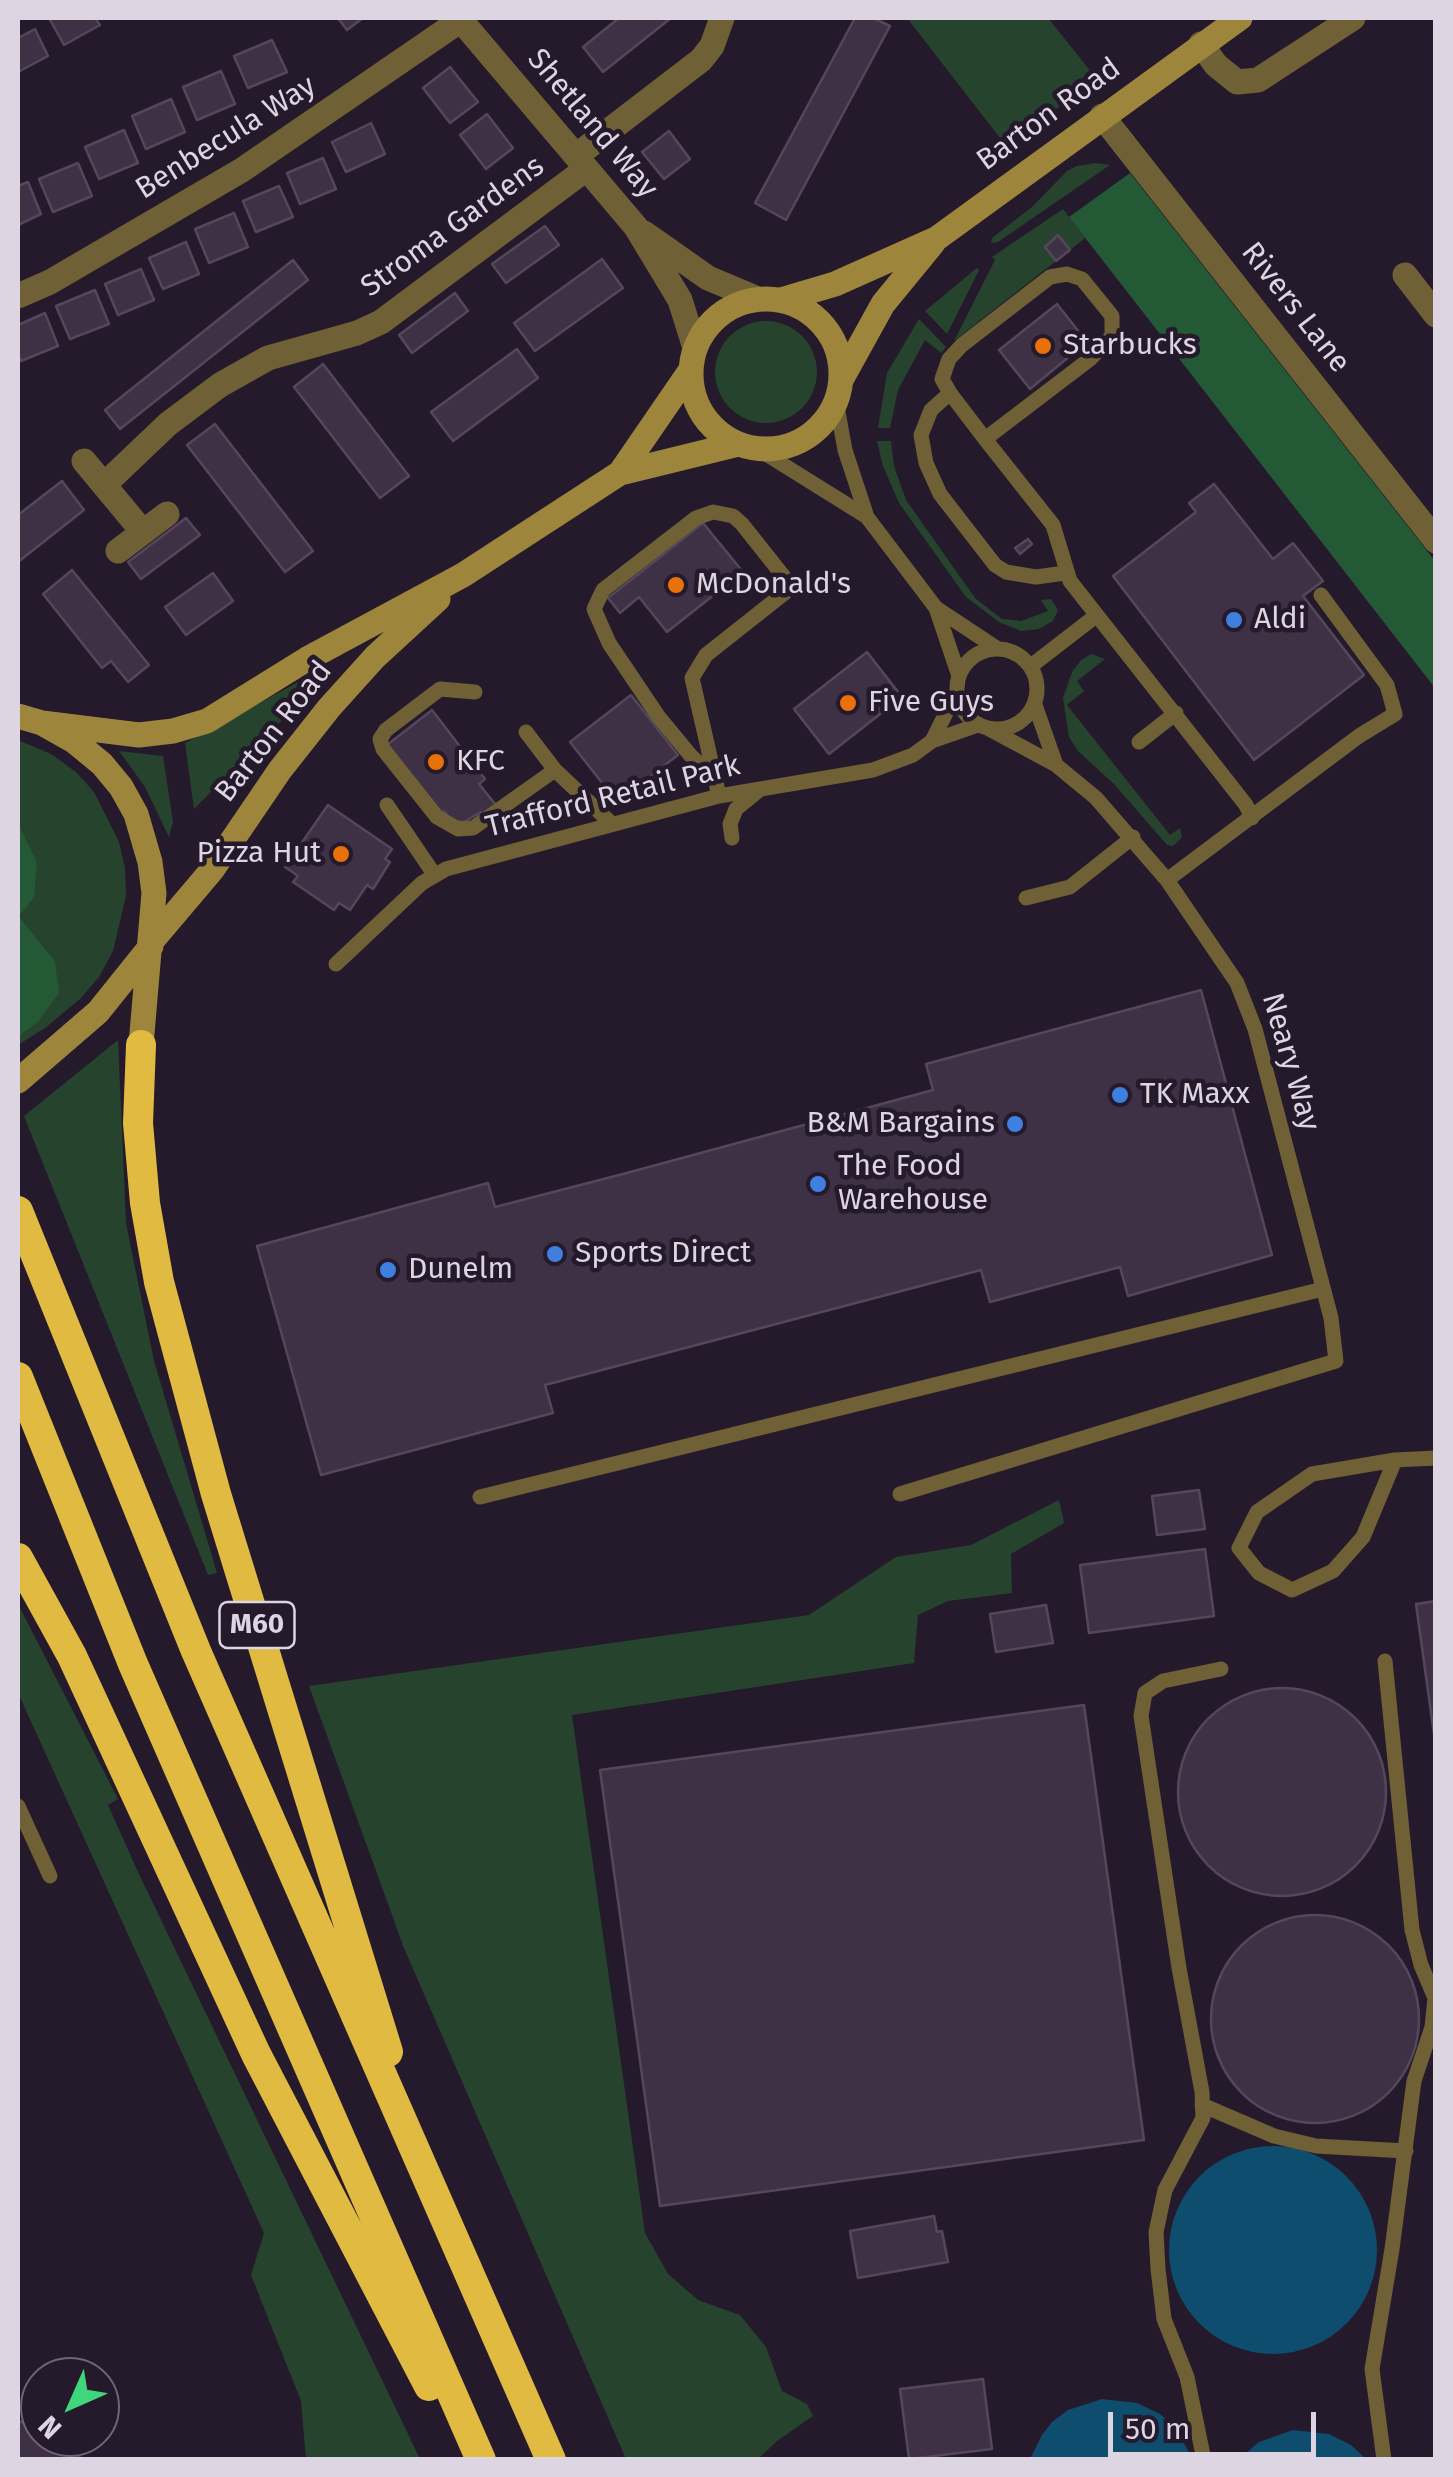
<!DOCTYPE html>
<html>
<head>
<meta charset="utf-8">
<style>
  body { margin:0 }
  #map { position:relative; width:1453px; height:2477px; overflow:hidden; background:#251a2b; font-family:"Fira Sans",sans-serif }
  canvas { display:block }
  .frame { position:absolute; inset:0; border:20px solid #ddd5e2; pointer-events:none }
  .north { position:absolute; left:20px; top:2357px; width:100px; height:100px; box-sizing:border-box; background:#251a2b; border:2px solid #6f6574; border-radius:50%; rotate:225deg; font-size:28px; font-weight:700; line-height:40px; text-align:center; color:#ddd5e2 }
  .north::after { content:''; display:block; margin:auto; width:35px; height:45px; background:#40d77c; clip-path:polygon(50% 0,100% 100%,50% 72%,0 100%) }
  .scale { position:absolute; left:1108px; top:2412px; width:208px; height:45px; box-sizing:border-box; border:5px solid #ddd5e2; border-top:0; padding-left:12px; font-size:30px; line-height:35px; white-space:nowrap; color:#ddd5e2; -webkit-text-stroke:8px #251a2b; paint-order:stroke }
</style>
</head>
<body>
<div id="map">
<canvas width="1453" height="2477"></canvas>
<div class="frame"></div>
<div class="north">N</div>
<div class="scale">50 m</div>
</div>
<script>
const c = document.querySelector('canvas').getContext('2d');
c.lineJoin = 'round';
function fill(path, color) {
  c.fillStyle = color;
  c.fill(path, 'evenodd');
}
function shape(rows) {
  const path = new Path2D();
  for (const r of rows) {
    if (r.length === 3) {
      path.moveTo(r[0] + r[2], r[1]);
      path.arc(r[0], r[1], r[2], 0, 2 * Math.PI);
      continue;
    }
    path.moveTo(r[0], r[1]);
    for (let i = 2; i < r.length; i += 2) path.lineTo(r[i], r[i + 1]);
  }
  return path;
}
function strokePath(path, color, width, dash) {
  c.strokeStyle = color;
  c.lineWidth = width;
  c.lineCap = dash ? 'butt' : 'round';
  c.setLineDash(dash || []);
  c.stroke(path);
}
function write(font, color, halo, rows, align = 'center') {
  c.font = font + ' "Fira Sans",sans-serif';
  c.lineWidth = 9;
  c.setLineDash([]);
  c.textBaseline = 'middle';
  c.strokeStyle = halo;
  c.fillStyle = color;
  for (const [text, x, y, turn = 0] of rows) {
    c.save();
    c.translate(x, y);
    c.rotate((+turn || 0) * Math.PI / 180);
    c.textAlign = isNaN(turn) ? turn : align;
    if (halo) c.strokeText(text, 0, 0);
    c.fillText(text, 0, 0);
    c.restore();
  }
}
fill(shape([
  [907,18,1048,18,1096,78,1007,147],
  [1095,163,1110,165,998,242,991,243,992,238,1032,207,1067,171,1077,166],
  [1063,209,1085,238,1070,250,1058,235,1045,247,1056,261,954,341,995,260,992,257],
  [977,268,979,270,947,334,925,311],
  [919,319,946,347,941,353,925,340,898,390,890,428,878,428,887,373],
  [766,372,51],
  [877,441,891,441,894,466,906,500,975,598,1002,619,1021,621,1048,611,1041,600,1051,599,1058,610,1053,621,1039,629,1021,631,999,622,966,597,899,503,883,466],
  [1091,654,1105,659,1077,681,1084,691,1067,705,1170,835,1180,828,1182,837,1173,846,1167,845,1115,785,1078,751,1069,737,1063,698,1072,672,1081,660],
  [317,672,324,678,194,809,185,743],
  [18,740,51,754,76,772,94,792,119,842,125,868,126,896,113,951,99,977,80,999,45,1028,18,1045,18,1037,37,1023,55,961,19,916,37,862,18,822],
  [119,751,163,756,173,822,169,837,145,787],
  [118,1040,126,1223,154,1361,217,1573,208,1575,24,1116],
  [1059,1500,1064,1523,1011,1554,1012,1593,948,1601,918,1615,914,1663,572,1715,645,2233,668,2274,698,2300,740,2315,766,2347,782,2391,807,2404,813,2416,777,2441,758,2459,626,2459,404,1948,309,1686,809,1615,896,1557,971,1545],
  [18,1604,118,1799,108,1805,138,1872,420,2459,306,2459,301,2401,251,2275,264,2233,18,1693]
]), '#26432e');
fill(shape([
  [1130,173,1435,561,1435,688,1069,217],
  [18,822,37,862,34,897,19,916,55,961,59,993,37,1023,18,1037]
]), '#245936');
fill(shape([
  [1273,2250,104],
  [1102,2399,1137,2403,1160,2414,1177,2429,1192,2459,1030,2459,1042,2435,1052,2422,1068,2410],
  [1293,2430,1329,2434,1351,2445,1366,2459,1239,2459,1259,2442]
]), '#0e4d6e');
const building = shape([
  [49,18,95,18,100,25,64,45,49,18],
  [338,18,363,18,347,30,338,18],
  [619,18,671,18,603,72,583,47,619,18],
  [855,18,873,18,890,26,786,220,755,203,855,18],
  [35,29,48,56,18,72,18,38,35,29],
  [272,40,287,72,248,88,234,56,272,40],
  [450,67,478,102,450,123,423,88,450,67],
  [221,71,235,104,197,120,183,87,221,71],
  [171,99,185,132,146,149,132,116,171,99],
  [487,114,513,148,486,169,460,135,487,114],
  [371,123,385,154,346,172,332,142,371,123],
  [124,130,138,163,99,179,85,147,124,130],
  [669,131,690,159,664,179,642,152,669,131],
  [323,158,336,189,300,204,287,173,323,158],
  [78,163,92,196,53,212,39,179,78,163],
  [28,182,41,214,18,225,18,186,28,182],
  [279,186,293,217,256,232,243,201,279,186],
  [234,213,248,247,209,263,195,229,234,213],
  [545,226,559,245,506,283,492,264,545,226],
  [1058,235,1070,250,1056,261,1045,247,1058,235],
  [186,242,199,274,163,289,149,258,186,242],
  [602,259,623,288,535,351,514,323,602,259],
  [293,260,308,280,120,429,105,410,293,260],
  [141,269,154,300,118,315,105,284,141,269],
  [95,290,109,324,70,339,56,306,95,290],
  [455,293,468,311,412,353,399,335,455,293],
  [1057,304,1087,342,1030,389,999,350,1057,304],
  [45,313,58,346,21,361,18,353,18,325,45,313],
  [517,349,538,378,453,441,431,412,517,349],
  [323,364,409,476,380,498,294,387,323,364],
  [215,424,313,551,285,572,187,445,215,424],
  [62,481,84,510,18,562,18,515,62,481],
  [1214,484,1273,559,1293,543,1323,581,1303,596,1364,675,1254,760,1113,576,1196,512,1189,503,1214,484],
  [186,518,200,535,141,579,128,562,186,518],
  [703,523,743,572,667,632,639,597,620,613,608,598,703,523],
  [1028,539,1032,544,1020,554,1015,548,1028,539],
  [72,570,149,665,128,682,111,661,102,668,43,594,72,570],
  [213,573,233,601,186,635,165,607,213,573],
  [867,652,902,697,829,754,794,709,867,652],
  [631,695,678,755,617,802,570,742,631,695],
  [432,710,485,779,479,784,496,805,484,815,481,812,464,822,452,821,444,811,440,814,387,745,432,710],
  [328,805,392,849,385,859,390,862,373,889,367,885,350,910,339,903,334,910,293,882,298,876,285,867,328,805],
  [1201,990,1272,1255,1128,1296,1120,1267,990,1302,981,1270,545,1385,553,1413,321,1475,257,1246,488,1183,495,1207,623,1174,933,1090,926,1064,1201,990],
  [1199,1490,1205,1529,1157,1535,1152,1496,1199,1490],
  [1205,1549,1214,1616,1089,1633,1080,1565,1205,1549],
  [1436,1601,1436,1749,1416,1604,1436,1601],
  [1046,1605,1053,1643,996,1652,990,1614,1046,1605],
  [1282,1792,104],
  [1084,1705,1144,2140,660,2206,600,1770,1084,1705],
  [1315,2019,104],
  [934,2216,937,2232,942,2231,948,2262,858,2278,850,2231,934,2216],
  [983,2379,992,2449,909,2459,900,2389,983,2379],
  [18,2420,40,2433,40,2437,46,2437,84,2460,18,2460,18,2420]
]);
fill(building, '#3e3145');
strokePath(building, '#54475b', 2.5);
strokePath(shape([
  [950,393,931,410,921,435,926,463,940,494,995,565,1006,572,1036,577,1065,573],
  [836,401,845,450,867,517,936,608,998,649],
  [985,439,1090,359,1112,336,1112,316,1082,279,1067,274,1050,277,962,345,949,359,942,379,950,393,985,439,1053,525,1070,581,1246,805,1252,818],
  [758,449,867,517],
  [936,608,959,676],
  [997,689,40],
  [1031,666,1097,615],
  [475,692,440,689,386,730,380,739,383,749,437,817,458,829,473,828,555,770],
  [1035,705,1056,765],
  [526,732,555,770,612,824],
  [932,741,957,691],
  [1139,742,1176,713],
  [713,776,691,756,658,716,609,643,594,609,603,590,696,518,713,512,733,516,742,524,792,587,706,655,692,678,719,796],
  [387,805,434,874],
  [732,838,730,824,736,809,758,791],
  [1167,880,1359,736,1395,714,1387,685,1321,595],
  [1026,898,1070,887,1133,837],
  [336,964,422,883,446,869,719,796,873,770,913,755,932,741,978,725],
  [1395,1460,1363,1537,1333,1571,1292,1590,1259,1573,1239,1548,1257,1512,1312,1474,1395,1460,1436,1458],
  [900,1494,1336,1361,1331,1318,1255,1029,1237,983,1167,880,1096,798,1056,765,989,729],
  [480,1497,1323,1289],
  [18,1806,50,1876],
  [1202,2105,1274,2136,1316,2146,1406,2151],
  [1204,2460,1187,2377,1164,2319,1158,2269,1156,2232,1165,2190,1203,2118,1202,2092,1179,1968,1141,1716,1145,1693,1163,1681,1221,1669],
  [1384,2460,1372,2369,1392,2249,1414,2081,1432,2027,1435,1998,1421,1965,1412,1930,1385,1661]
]), '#6f6035', 15);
strokePath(shape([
  [459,18,636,227,680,300,695,348],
  [1201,44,1216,65,1237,82,1258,80,1353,18],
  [1102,116,1436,541],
  [576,156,701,60,712,46,722,18],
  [644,233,708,278,758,299],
  [1405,275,1436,315],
  [18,296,50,282,242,170,461,20],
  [84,461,143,532],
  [105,484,168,424,220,385,268,358,357,333,381,322,586,169],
  [118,551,167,514]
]), '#6f6035', 25);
strokePath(shape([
  [766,374,75],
  [781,300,835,284,936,239,1240,18],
  [841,380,883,304,933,243],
  [620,473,690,371],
  [18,716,42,723,74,741,102,764,121,787,136,814,150,862,154,893,141,1045],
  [42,723,139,735,173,731,207,721,307,659,463,575,620,473,738,444],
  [151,942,212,870,280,770,329,708,375,657,438,599],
  [18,1081,98,1012,151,946]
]), '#9d853c', 25);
strokePath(shape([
  [141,1045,138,1123,145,1203,159,1282,216,1494,388,2052],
  [18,1211,196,1651,551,2460],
  [18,1377,133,1664,481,2460],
  [18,1558,72,1656,256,2054,429,2386]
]), '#e1bb41', 30);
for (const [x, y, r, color] of [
  [1043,346,10,"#e8710a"],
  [676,585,10,"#e8710a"],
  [1234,620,10,"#3f7fe0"],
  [848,703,10,"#e8710a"],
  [436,762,10,"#e8710a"],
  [341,854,10,"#e8710a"],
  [1120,1095,10,"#3f7fe0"],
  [1015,1124,10,"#3f7fe0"],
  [818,1184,10,"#3f7fe0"],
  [555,1254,10,"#3f7fe0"],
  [388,1270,10,"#3f7fe0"]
]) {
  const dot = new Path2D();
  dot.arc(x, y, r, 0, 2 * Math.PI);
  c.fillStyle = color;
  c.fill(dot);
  strokePath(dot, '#251a2b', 4);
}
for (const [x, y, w] of [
  [257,1625,75]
]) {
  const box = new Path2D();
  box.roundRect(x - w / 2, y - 23, w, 46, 8);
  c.fillStyle = '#251a2b';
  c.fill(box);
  strokePath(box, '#ddd5e2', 2.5);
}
write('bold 28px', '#ddd5e2', null, [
  ["M60",257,1625]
]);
write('30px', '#ddd5e2', '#251a2b', [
  ["Barton Road",1049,115,-36],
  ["Shetland Way",592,124,50],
  ["Benbecula Way",226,138,-32],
  ["Stroma Gardens",453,227,-36],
  ["Rivers Lane",1295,308,52],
  ["Barton Road",274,732,-52],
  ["Trafford Retail Park",613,797,-14],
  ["Neary Way",1290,1062,74]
]);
write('30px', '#ddd5e2', '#251a2b', [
  ["Starbucks",1063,346],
  ["McDonald's",696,585],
  ["Aldi",1254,620],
  ["Five Guys",868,703],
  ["KFC",456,762],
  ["Pizza Hut",321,854,"right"],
  ["TK Maxx",1140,1095],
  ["B&M Bargains",995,1124,"right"],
  ["The Food",838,1167],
  ["Warehouse",838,1201],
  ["Sports Direct",575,1254],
  ["Dunelm",408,1270]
], 'left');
</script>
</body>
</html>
